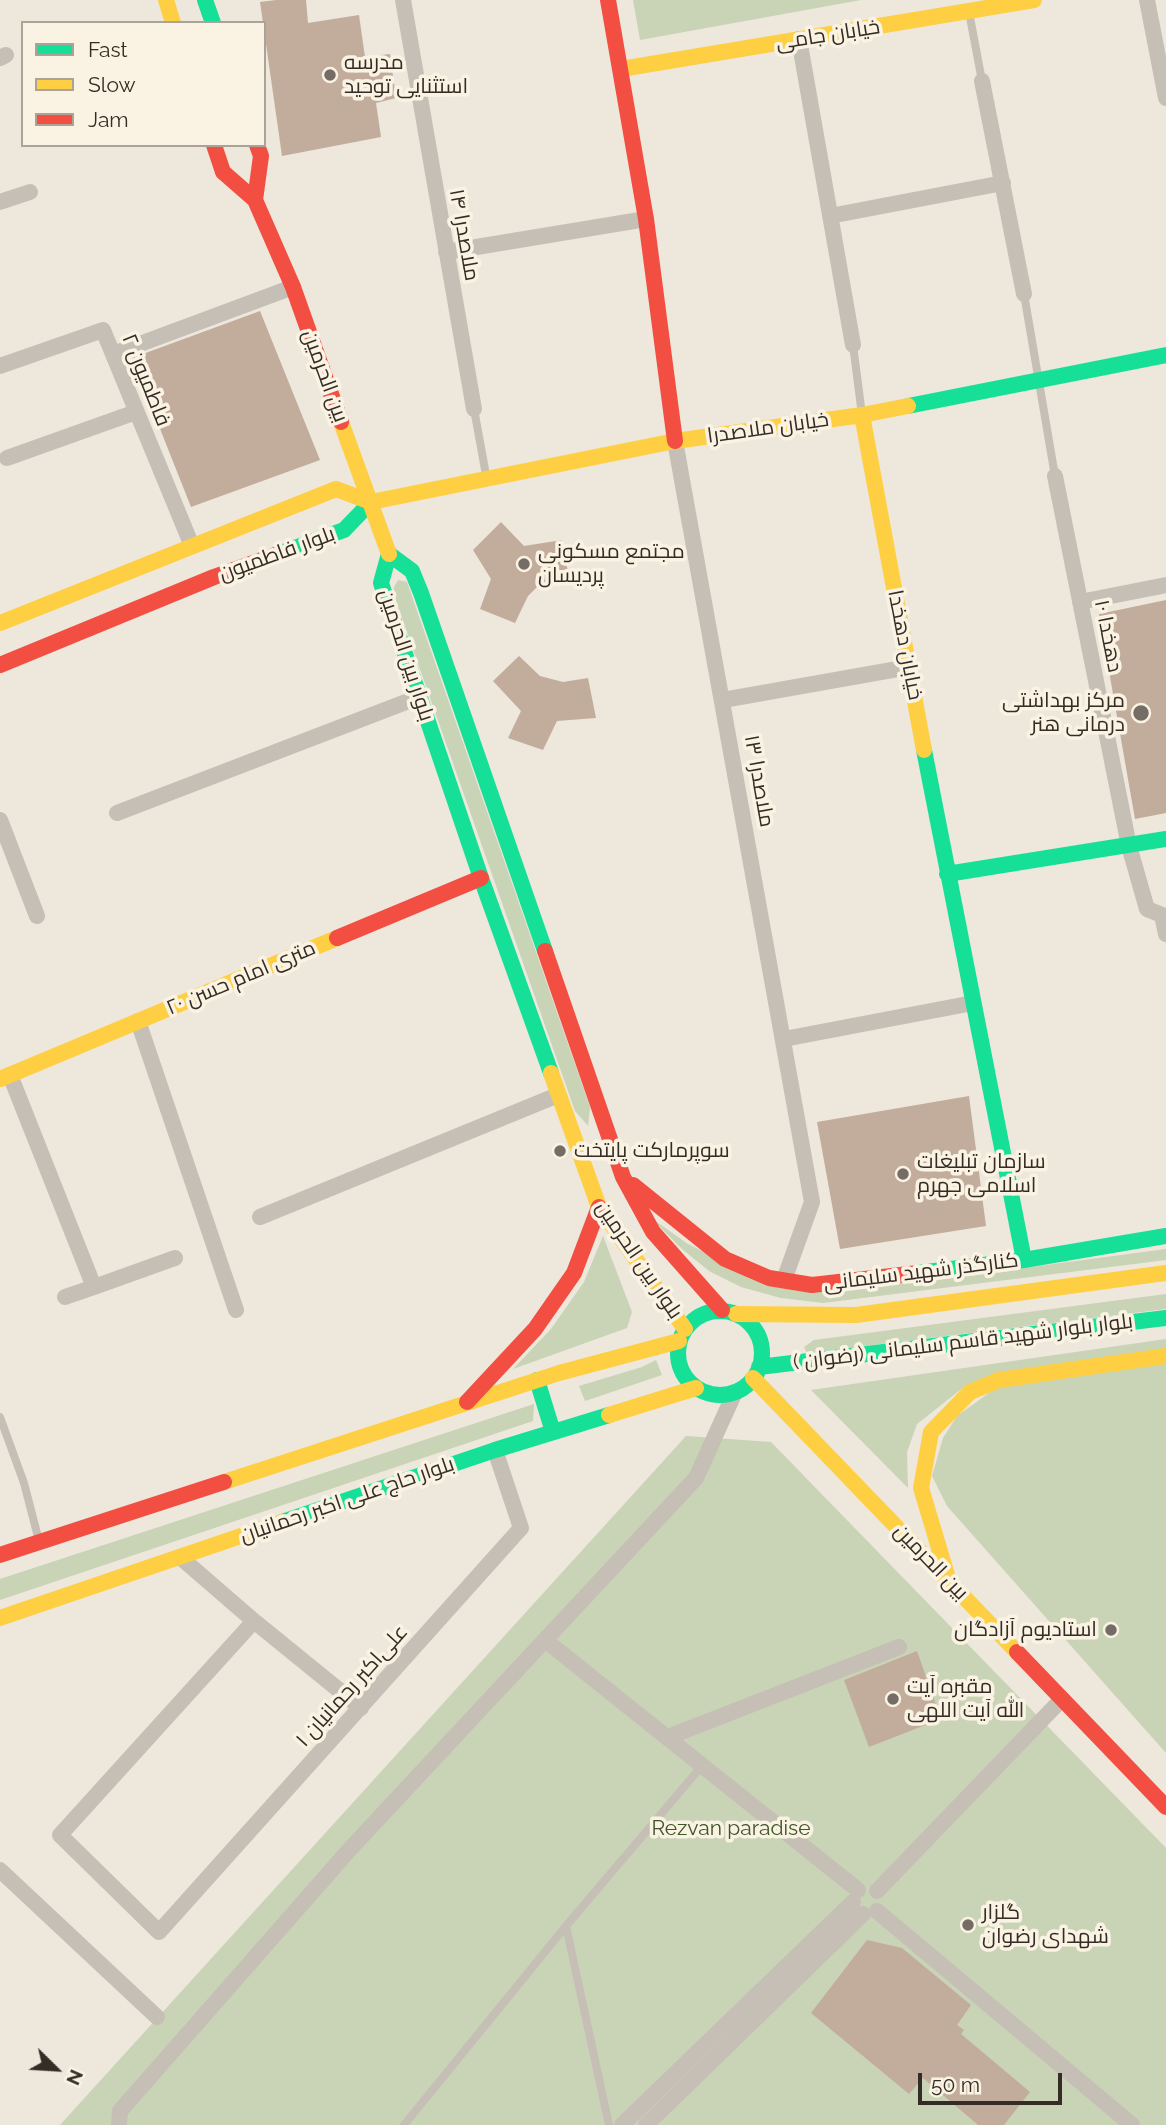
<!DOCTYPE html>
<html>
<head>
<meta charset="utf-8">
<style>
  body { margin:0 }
  #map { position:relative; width:1166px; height:2125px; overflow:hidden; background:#ede7dc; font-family:Raleway,sans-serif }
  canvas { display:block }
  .legend { position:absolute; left:21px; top:21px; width:245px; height:126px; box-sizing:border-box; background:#faf3e3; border:2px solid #aba397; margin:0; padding:9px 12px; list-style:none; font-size:21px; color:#352c25 }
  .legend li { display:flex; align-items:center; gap:14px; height:35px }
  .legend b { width:35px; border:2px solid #aba397 }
  .north { position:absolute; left:21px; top:2034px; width:70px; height:70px; -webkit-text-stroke:5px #faf3e3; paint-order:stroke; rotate:114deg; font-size:19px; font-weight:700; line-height:28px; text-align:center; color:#352c25 }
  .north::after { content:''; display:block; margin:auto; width:24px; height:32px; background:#352c25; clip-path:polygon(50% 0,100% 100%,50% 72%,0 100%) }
  .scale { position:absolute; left:918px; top:2073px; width:144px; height:32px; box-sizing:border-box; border:4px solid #352c25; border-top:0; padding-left:9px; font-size:21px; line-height:24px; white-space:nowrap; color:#352c25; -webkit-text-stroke:5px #faf3e3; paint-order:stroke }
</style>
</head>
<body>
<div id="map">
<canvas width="1166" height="2125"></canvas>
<ul class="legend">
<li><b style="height:9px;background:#16e098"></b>Fast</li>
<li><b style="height:9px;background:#ffcf43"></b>Slow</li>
<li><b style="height:9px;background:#f24e42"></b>Jam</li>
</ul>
<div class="north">N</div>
<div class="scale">50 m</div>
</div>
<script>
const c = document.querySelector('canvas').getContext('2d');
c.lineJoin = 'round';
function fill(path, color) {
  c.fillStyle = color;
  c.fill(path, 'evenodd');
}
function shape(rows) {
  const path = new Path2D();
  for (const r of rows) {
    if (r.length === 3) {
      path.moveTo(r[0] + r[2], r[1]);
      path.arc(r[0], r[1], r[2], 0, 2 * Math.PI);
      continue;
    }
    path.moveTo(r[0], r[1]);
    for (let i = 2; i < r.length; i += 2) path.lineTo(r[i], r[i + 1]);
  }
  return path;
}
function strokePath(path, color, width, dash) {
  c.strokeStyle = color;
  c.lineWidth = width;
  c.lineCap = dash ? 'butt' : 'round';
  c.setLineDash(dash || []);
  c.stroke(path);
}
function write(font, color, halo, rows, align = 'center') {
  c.font = font + ' Raleway,Cairo,sans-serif';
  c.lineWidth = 7;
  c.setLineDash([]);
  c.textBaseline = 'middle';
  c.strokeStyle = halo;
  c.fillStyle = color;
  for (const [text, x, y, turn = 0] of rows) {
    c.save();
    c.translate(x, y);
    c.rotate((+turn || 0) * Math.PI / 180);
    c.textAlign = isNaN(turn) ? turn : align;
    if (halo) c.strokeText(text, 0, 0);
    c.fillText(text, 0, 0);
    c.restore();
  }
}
fill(shape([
  [633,0,861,0,640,40],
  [398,580,407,582,590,1107,588,1126,575,1111,394,595,394,587],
  [651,1218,688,1244,773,1286,1001,1271,1166,1249,1166,1260,823,1303,781,1298,741,1287,709,1271,682,1249],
  [603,1236,632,1312,627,1328,513,1369,551,1329,584,1282],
  [1166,1294,1166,1309,807,1353,804,1347,814,1340],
  [1166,1339,1166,1348,964,1387,917,1424,907,1452,908,1488,811,1390],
  [656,1360,662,1375,585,1401,579,1386,642,1367],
  [1166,1361,1166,1753,947,1506,932,1476,943,1438,957,1416,1000,1385],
  [534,1404,533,1421,0,1600,0,1579],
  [686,1436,771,1442,1166,1848,1166,2125,60,2125]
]), '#c9d3b6');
fill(shape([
  [276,0,306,0,308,23,359,15,365,57,390,54,396,98,376,103,381,137,282,156,260,2],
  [260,311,320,460,191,507,132,358],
  [501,522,524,546,562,540,569,578,541,583,528,596,515,623,480,609,491,579,473,550],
  [1166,600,1166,813,1135,819,1099,614],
  [519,656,540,676,563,682,588,678,596,718,557,721,543,750,508,738,521,711,493,681],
  [969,1096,986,1226,840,1249,817,1122],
  [917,1651,941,1719,869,1747,844,1680],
  [867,1940,902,1948,971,2005,957,2025,964,2030,961,2034,1030,2092,1004,2125,978,2125,923,2078,909,2094,811,2013]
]), '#c2ad9d');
strokePath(shape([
  [969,12,982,81],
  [1024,294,1055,476],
  [853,345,862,415],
  [474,409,486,475],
  [0,1417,24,1483,39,1541],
  [566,1926,609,2125],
  [404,2125,566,1926,701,1767]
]), '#c5bfb6', 8);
strokePath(shape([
  [403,0,474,409],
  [1147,0,1166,98],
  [799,39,853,345],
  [0,58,6,55],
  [982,81,1024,294],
  [0,202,30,192],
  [830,216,1003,183],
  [446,252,646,219],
  [113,354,293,287],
  [0,366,103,330,192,546],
  [675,441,812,1202,784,1280],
  [7,458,136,412],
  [1055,476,1129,846,1147,909,1162,915,1166,934],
  [1080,602,1166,585],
  [723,700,909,667],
  [117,813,419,697],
  [0,820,37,916],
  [138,1021,236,1310],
  [784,1039,973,1003],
  [10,1075,94,1287,175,1258],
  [260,1217,558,1095],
  [65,1297,94,1287],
  [180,1557,254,1621,361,1708],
  [254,1621,60,1835,159,1932,521,1528,495,1450],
  [545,1640,858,1890],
  [668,1737,899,1647],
  [0,1870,157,2017],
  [877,1891,1062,1699],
  [877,1911,1132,2125],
  [119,2125,120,2111,350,1849,696,1478,735,1392],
  [622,2125,853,1902],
  [646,2125,863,1914]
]), '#c5bfb6', 16);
strokePath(shape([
  [205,0,213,23],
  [908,406,1166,355],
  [281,553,344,530,371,502],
  [389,554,381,583,481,878,551,1073],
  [389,554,412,571,421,593,545,951],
  [924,750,1024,1260],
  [947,874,1166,839],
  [918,1273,1024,1260,1166,1236],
  [720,1353,42],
  [759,1367,1166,1318],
  [537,1380,553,1432],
  [282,1522,495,1450,609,1415]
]), '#16e098', 16);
strokePath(shape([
  [166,0,173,23],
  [621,69,1034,0],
  [862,415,924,750],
  [341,422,389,554],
  [371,502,675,441,862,415,908,406],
  [0,623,336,489,371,502],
  [551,1073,599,1207,685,1329],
  [0,1079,337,938],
  [736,1314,856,1315,1166,1273],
  [753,1378,1017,1652],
  [609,1415,696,1388],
  [224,1482,559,1373,679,1341],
  [948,1578,921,1488,931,1432,970,1392,999,1380,1166,1356],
  [0,1618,282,1522]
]), '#ffcf43', 16);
strokePath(shape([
  [608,0,646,219,675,441],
  [214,145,223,172,255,200,293,287,341,422],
  [255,200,261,156,257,145],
  [0,665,214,577,281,553],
  [337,938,481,878],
  [545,951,623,1177,653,1232,722,1310],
  [633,1185,725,1259,769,1278,812,1285,918,1273],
  [467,1402,535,1329,574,1273,599,1207],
  [0,1555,224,1482],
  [1017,1652,1166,1807]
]), '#f24e42', 16);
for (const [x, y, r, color] of [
  [330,75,7,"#756d65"],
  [524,564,7,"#756d65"],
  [1141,713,9,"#756d65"],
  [560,1151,7,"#756d65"],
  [903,1174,7,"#756d65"],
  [1111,1630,7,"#756d65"],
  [893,1699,7,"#756d65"],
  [968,1925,7,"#756d65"]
]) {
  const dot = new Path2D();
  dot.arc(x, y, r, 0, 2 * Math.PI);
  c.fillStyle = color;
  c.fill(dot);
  strokePath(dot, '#faf3e3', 2.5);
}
write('21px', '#352c25', '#faf3e3', [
  ["خیابان جامی",828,35,-9],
  ["ملاصدرا ۱۴",464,235,80],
  ["بین الحرمین",325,376,70],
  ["فاطمیون ۲",146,380,68],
  ["خیابان ملاصدرا",768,428,-8],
  ["بلوار فاطمیون",277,554,-20],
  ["دهخدا ۱۰",1108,636,79],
  ["خیابان دهخدا",905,645,79],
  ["بلوار بین الحرمین",406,655,72],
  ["ملاصدرا ۱۳",759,781,80],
  ["۲۰ متری امام حسن",241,978,-23],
  ["بلوار بین الحرمین",639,1260,56],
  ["کنارگذر شهید سلیمانی",921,1272,-7],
  ["بلوار بلوار شهید قاسم سلیمانی (رضوان )",963,1342,-7],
  ["بلوار حاج علی اکبر رحمانیان",347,1500,-19],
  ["بین الحرمین",931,1562,46],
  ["علی‌اکبر رحمانیان ۱",352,1686,-48]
]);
write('21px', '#352c25', '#faf3e3', [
  ["مدرسه",344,63],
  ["استثنایی توحید",344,87],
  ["مجتمع مسکونی",538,552],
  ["پردیسان",538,576],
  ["مرکز بهداشتی",1125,701,"right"],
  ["درمانی هنر",1125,725,"right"],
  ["سوپرمارکت پایتخت",574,1151],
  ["سازمان تبلیغات",917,1162],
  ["اسلامی جهرم",917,1186],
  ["استادیوم آزادگان",1097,1630,"right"],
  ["مقبره آیت",907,1687],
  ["الله آیت اللهی",907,1711],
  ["گلزار",982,1913],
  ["شهدای رضوان",982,1937]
], 'left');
write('21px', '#3d5527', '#faf3e3', [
  ["Rezvan paradise",731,1829]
]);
</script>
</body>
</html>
